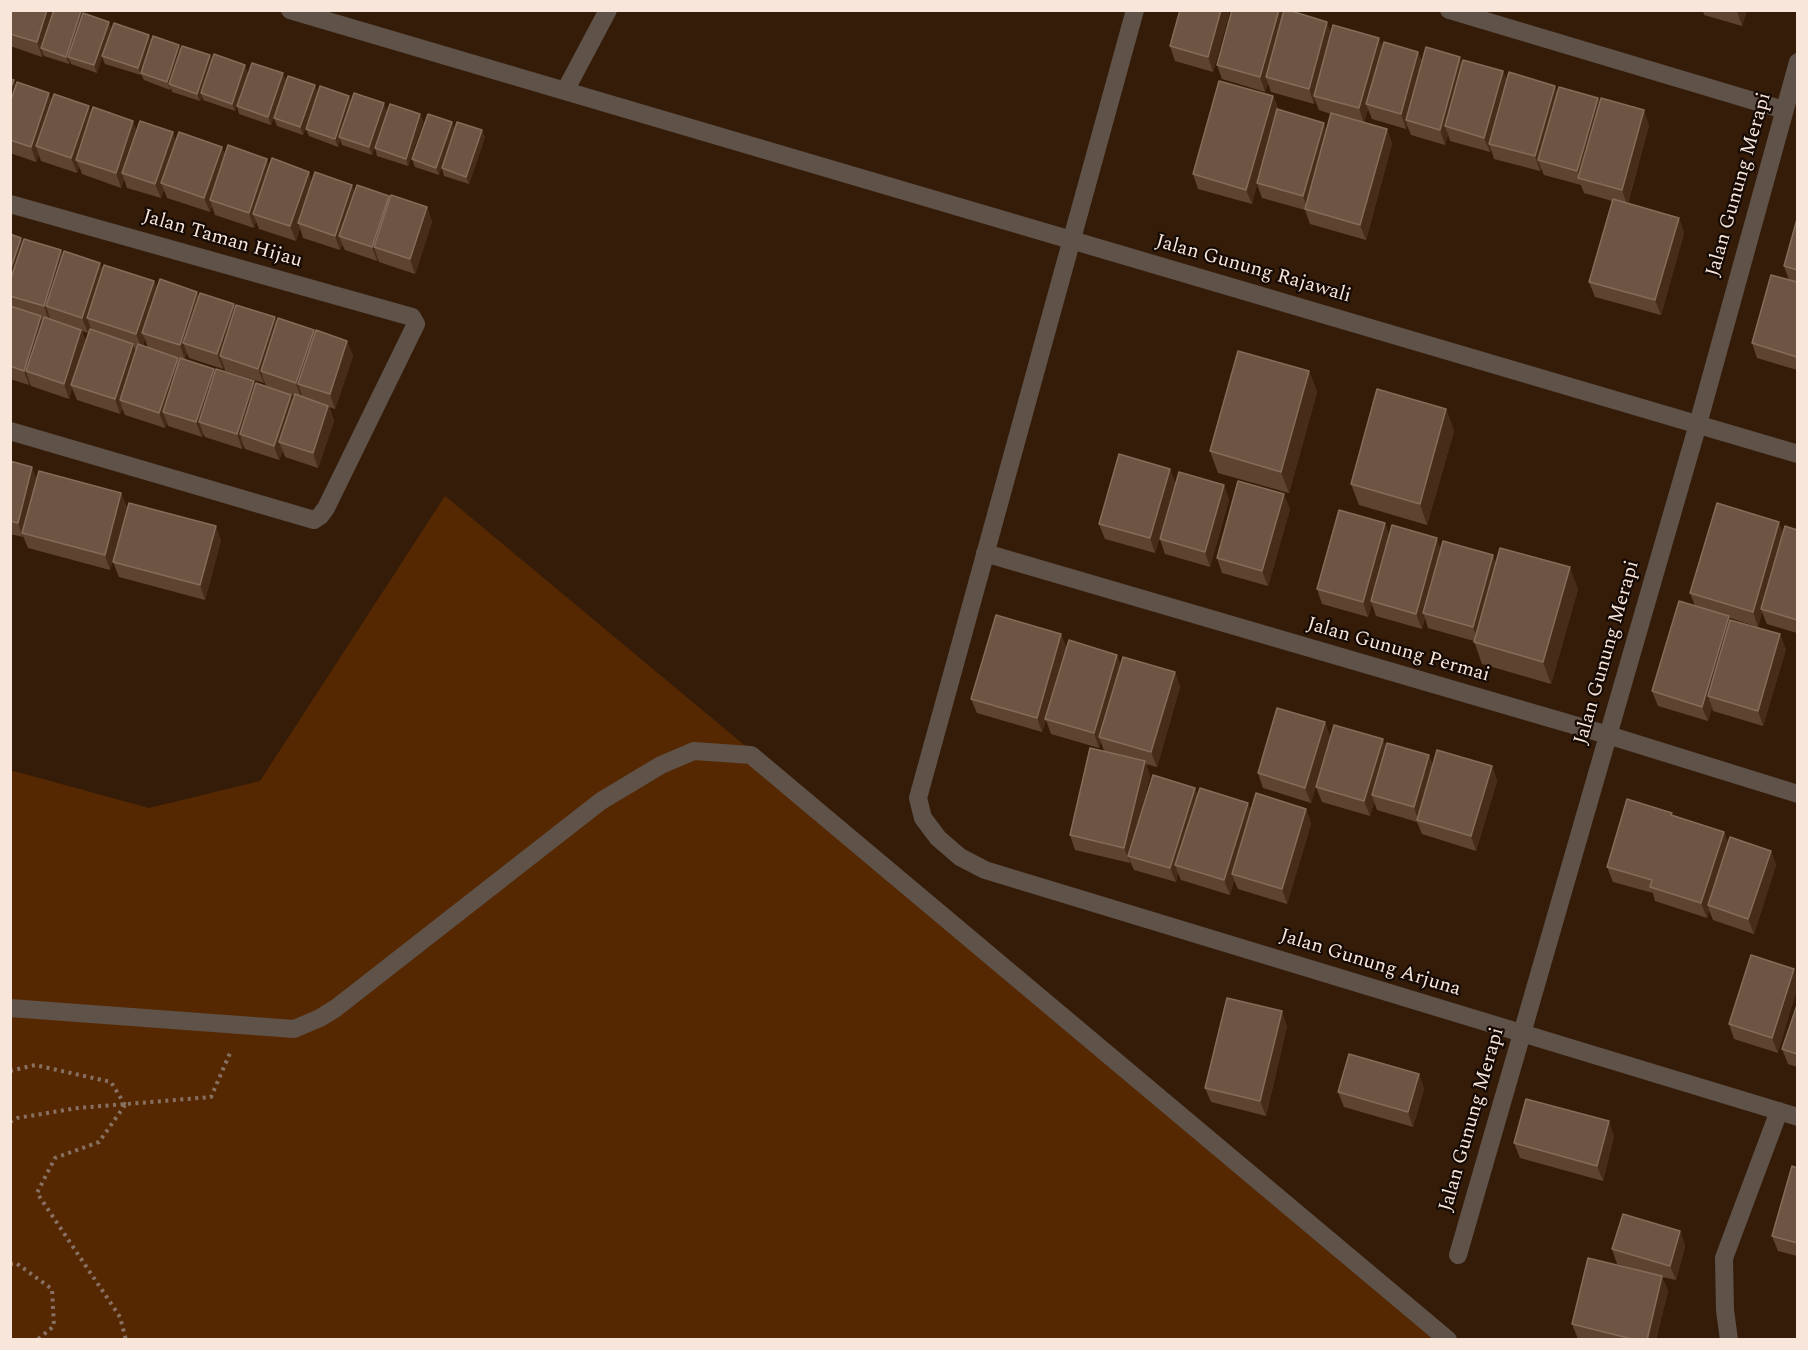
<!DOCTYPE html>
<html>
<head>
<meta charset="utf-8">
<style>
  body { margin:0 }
  #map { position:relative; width:1808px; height:1350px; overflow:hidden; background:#351c09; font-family:Spectral,serif }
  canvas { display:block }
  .frame { position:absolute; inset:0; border:12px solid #f8e6db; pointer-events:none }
</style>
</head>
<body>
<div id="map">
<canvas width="1808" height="1350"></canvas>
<div class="frame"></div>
</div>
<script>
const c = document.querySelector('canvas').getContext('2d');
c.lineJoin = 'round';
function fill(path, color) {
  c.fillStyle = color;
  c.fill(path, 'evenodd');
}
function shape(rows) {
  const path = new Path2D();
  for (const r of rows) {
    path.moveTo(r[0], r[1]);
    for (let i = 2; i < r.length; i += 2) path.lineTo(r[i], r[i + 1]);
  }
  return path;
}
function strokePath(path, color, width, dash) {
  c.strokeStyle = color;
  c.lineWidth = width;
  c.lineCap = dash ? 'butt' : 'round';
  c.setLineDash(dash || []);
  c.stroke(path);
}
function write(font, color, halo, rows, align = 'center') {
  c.font = font + ' Spectral,serif';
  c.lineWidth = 4.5;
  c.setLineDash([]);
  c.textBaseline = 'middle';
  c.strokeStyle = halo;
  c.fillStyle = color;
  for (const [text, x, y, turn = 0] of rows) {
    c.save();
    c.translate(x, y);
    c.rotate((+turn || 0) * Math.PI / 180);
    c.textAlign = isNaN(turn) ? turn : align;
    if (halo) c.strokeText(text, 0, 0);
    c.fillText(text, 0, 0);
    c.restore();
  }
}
fill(shape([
  [445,496,1458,1339,11,1339,10,770,149,808,260,781]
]), '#552801');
strokePath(shape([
  [10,1071,35,1065,111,1082,125,1105],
  [125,1105,99,1142,55,1158,37,1193,120,1317,126,1340],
  [10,1122,17,1118,78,1108,211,1097,230,1053],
  [10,1264,16,1263,52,1289,54,1326,37,1340]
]), '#887162', 4, [3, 4.5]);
strokePath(shape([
  [290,10,1798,454],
  [1135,10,918,798,923,818,938,838,960,857,985,870,1798,1117],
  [1449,10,1784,110],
  [565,91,608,10],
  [10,204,412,317,416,324,326,508,320,516,314,520,10,431],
  [985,553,1608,735,1798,794],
  [10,1008,294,1029,320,1018,336,1008,601,801,661,765,694,751,751,755,1448,1340],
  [1458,1255,1698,424,1798,62],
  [1729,1340,1725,1310,1724,1258,1779,1111]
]), '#5f5249', 18);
fill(shape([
  [10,10,83,14,109,22,111,30,149,35,151,42,179,45,181,49,210,55,212,60,248,73,235,111,203,100,202,96,200,101,172,92,171,88,170,90,144,80,141,74,141,75,105,64,102,57,97,73,71,64,70,61,69,64,44,56,43,53,42,57,10,46],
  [1230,10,1213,72,1175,61,1170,46],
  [1703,10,1747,10,1742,26,1704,15],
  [1283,15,1331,33,1379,38,1382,48,1418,52,1422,62,1462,63,1503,71,1507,81,1557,93,1598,98,1600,102,1649,125,1628,203,1679,218,1684,233,1661,315,1595,297,1589,282,1612,201,1584,193,1581,185,1544,175,1541,168,1540,171,1494,159,1491,149,1490,152,1450,141,1448,134,1445,145,1411,135,1407,125,1406,129,1372,119,1368,109,1364,122,1387,129,1392,144,1366,240,1310,224,1305,210,1262,198,1257,184,1252,204,1198,189,1193,174,1273,96,1278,109,1326,131,1331,114,1319,110,1315,100,1314,104,1271,92,1268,83,1265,92,1222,79,1217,65],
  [10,79,16,86,51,100,92,113,136,130,176,140,222,147,225,156,267,159,269,166,312,181,352,185,354,192,427,207,432,222,415,274,379,262,378,259,377,261,345,250,342,244,340,250,303,238,300,228,296,241,259,229,256,221,254,228,215,215,212,206,210,212,167,198,164,190,161,198,127,188,124,179,121,188,82,174,79,166,77,173,41,161,39,155,36,162,10,153],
  [286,80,271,125,239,114,237,106],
  [315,85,317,92,303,135,277,126,274,118],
  [349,96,351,102,387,111,372,155,342,145,340,139,338,147,309,136,306,129],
  [420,114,423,122,408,166,377,156,375,148],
  [452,122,454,129,485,137,469,184,444,176,442,168,442,166,439,175,415,167,412,159],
  [1797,219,1797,370,1757,358,1752,343,1789,280,1784,266],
  [10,234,23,242,63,254,102,269,154,281,157,289,199,296,277,322,347,341,353,356,335,409,329,407,334,421,318,468,285,457,283,451,279,460,245,449,243,444,242,449,205,437,203,433,202,437,168,426,167,422,165,428,125,415,122,408,120,414,77,400,72,388,69,399,31,386,30,383,29,385,10,379],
  [90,326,91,330,86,342,82,331,88,333],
  [145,339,148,348,143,346],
  [162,352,180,358,179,361],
  [187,353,189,358,223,369,224,366,225,371,264,383,264,381,266,386,295,396,293,400,255,385,254,381,215,372,185,360],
  [1309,371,1317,392,1289,493,1218,473,1210,451],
  [1446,409,1454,431,1427,525,1359,505,1351,484],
  [10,461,37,479,121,493,127,508,110,570,28,548,23,536,23,537,10,534],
  [1170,469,1175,483,1155,553,1105,539,1099,524],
  [1224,485,1229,500,1210,567,1165,554,1160,539],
  [1290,509,1268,586,1222,573,1217,558],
  [1385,523,1389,535,1496,563,1578,589,1551,684,1482,664,1474,641,1428,628,1425,618,1422,629,1376,616,1372,604,1368,617,1322,604,1317,589],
  [1797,530,1797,633,1767,624,1762,612,1758,627,1730,618,1730,620,1786,649,1763,726,1713,711,1712,707,1708,721,1658,706,1652,691,1695,606,1690,593,1783,534],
  [221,540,205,600,119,577,113,562],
  [1061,634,1066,648,1121,664,1175,672,1180,687,1157,767,1146,764,1150,776,1141,813,1197,795,1251,810,1306,809,1311,824,1287,904,1238,889,1234,880,1230,895,1181,880,1178,873,1176,882,1134,870,1130,861,1130,863,1075,850,1070,835,1104,751,1101,742,1099,748,1051,734,1046,720,1042,732,977,713,971,699],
  [1325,722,1330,737,1311,803,1263,788,1258,773],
  [1383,739,1386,748,1429,755,1433,766,1492,766,1497,781,1476,851,1422,834,1417,822,1377,810,1374,802,1370,816,1322,802,1316,787],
  [1673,815,1724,832,1728,843,1771,851,1776,865,1754,934,1713,920,1709,910,1707,918,1655,901,1653,893,1613,882,1607,867],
  [1751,955,1778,1053,1734,1039,1729,1024],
  [1797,1005,1797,1067,1788,1064,1782,1049],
  [1287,1026,1266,1116,1211,1102,1205,1088],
  [1419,1074,1424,1089,1413,1127,1344,1107,1338,1092],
  [1614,1136,1603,1181,1520,1158,1514,1143],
  [1797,1168,1797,1256,1778,1251,1772,1236],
  [1680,1231,1685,1246,1676,1280,1662,1277,1668,1291,1656,1340,1578,1339,1572,1324,1655,1275,1617,1264,1612,1249]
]), '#5e4331');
fill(shape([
  [47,10,57,10,41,48,43,53,42,57,37,42],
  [1221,10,1230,10,1213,72,1208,57],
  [1279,10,1281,10,1285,21,1266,77,1268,83,1265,92,1260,77],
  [1737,10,1747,10,1742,26,1737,11],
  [81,11,84,18,68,57,70,61,69,64,66,57],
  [109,22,112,30,97,73,94,65],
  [1327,22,1333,37,1314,96,1315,100,1314,104,1309,89],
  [149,35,152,42,141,75,138,68],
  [1379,38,1384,52,1366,104,1368,109,1364,123,1359,108],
  [179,45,182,52,169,84,170,90,167,82],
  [1418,52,1423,67,1406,120,1407,125,1406,129,1401,114],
  [210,55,212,63,201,93,202,96,200,101,197,94],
  [1460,57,1465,72,1445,126,1448,134,1445,145,1440,130],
  [245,65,248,73,235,111,232,104],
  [1503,71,1509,86,1489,144,1491,149,1490,152,1484,138],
  [283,73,286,80,271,125,268,117],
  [14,80,19,95,10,121,10,90],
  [315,85,317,92,303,135,300,127],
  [1555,86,1560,100,1538,160,1541,168,1540,171,1535,156],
  [49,93,54,107,36,146,39,155,36,162,31,147],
  [349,96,352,104,339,137,340,139,338,147,335,139],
  [1273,96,1278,111,1252,204,1246,190],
  [1598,98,1603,113,1580,179,1577,171],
  [384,103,387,111,372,155,369,147],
  [89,106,94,121,76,160,79,166,77,173,71,158],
  [1644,110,1649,125,1627,205,1622,190],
  [420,114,423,122,408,166,406,159],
  [133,121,139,136,122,173,124,179,121,188,116,173],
  [452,122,455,130,439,175,436,168],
  [1324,123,1329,138,1308,211,1303,196],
  [1387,129,1392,144,1366,240,1360,225],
  [482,130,485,137,469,184,466,177],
  [173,132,178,146,161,183,164,190,161,198,155,184],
  [222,147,227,162,210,200,212,206,210,212,204,198],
  [267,159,272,174,253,214,256,221,254,228,249,213],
  [309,172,314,187,298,223,300,228,296,241,290,226],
  [352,185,357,199,339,236,342,244,340,250,335,236],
  [389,196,394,210,374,247,378,259,377,261,372,247],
  [427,207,432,222,415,274,410,259],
  [1679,218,1684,233,1661,315,1655,300],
  [21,238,27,253,10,296,10,271],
  [61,250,67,265,46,306,50,318,49,321,44,306],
  [100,263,106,278,87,318,90,326,88,333,82,318],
  [154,281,159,296,142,333,145,339,142,349,136,334],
  [197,292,202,307,183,343,187,353,185,360,180,345],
  [234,304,239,318,220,356,224,366,223,369,217,354],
  [41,316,47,331,26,371,30,383,29,385,24,371],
  [275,317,281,332,261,371,264,381,264,383,258,369],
  [81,330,87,344,71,385,72,388,69,399,64,384],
  [314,330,319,345,298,384,302,395,301,398,296,383],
  [347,341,353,356,335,409,330,394],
  [133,344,139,359,120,400,122,408,120,414,115,399],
  [178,358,183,373,163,412,167,422,165,428,159,413],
  [214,369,219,384,199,422,203,433,202,437,196,422],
  [1309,371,1317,392,1289,493,1281,472],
  [254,381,259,396,240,434,243,444,242,449,237,434],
  [291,395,296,409,279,442,283,451,279,460,274,446],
  [328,406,334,421,318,468,313,453],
  [1446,409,1454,431,1427,525,1420,504],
  [32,467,38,482,22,533,23,537,18,523],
  [1170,469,1175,483,1155,553,1150,538],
  [1224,485,1229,500,1210,567,1205,552],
  [121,493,127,508,110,570,105,555],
  [1284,494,1290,509,1268,586,1262,571],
  [1779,522,1784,537,1761,609,1762,612,1758,627,1753,612],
  [1385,523,1390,538,1371,601,1372,604,1368,617,1363,602],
  [216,526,221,540,205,600,200,585],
  [1437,538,1442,553,1423,613,1425,618,1422,629,1416,614],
  [1493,555,1498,569,1478,642,1473,627],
  [1570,567,1578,589,1551,684,1543,662],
  [1729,616,1735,631,1708,696,1712,707,1708,721,1702,707],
  [1061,634,1067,649,1042,732,1037,718],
  [1780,634,1786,649,1763,726,1758,711],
  [1117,655,1123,670,1099,737,1101,742,1099,748,1094,733],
  [1175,672,1180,687,1157,767,1151,752],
  [1325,722,1330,737,1311,803,1305,788],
  [1383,739,1388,754,1372,795,1374,802,1370,816,1364,801],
  [1429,755,1434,770,1418,820,1414,807],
  [1145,761,1150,776,1131,856,1128,856,1130,861,1130,863,1124,848],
  [1492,766,1497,781,1476,851,1471,836],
  [1195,788,1200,803,1175,865,1178,873,1176,882,1170,868],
  [1248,803,1254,818,1232,874,1234,880,1230,895,1224,880],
  [1306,809,1311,824,1287,904,1282,889],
  [1724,832,1729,846,1708,905,1709,910,1707,918,1701,903],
  [1771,851,1776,865,1754,934,1748,919],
  [1794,969,1797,978,1797,990,1778,1053,1772,1038],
  [1282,1011,1287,1026,1266,1116,1260,1101],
  [1419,1074,1424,1089,1413,1127,1408,1112],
  [1609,1121,1614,1136,1603,1181,1597,1166],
  [1680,1231,1685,1246,1676,1280,1670,1266],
  [1662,1276,1668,1291,1656,1340,1647,1340]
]), '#462c19');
const building = shape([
  [47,10,37,42,10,34,11,10,47,10],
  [54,10,81,11,66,57,41,48,54,10],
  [1180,10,1221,10,1208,57,1170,46,1180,10],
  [1232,10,1279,10,1260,77,1217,65,1232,10],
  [1284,10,1288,10,1327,22,1309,89,1266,77,1284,10],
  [83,13,109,22,94,65,68,57,83,13],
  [114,23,149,35,138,68,102,56,114,23],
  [1333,25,1379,38,1359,108,1314,96,1333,25],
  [153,36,179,45,167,82,141,73,153,36],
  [1384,42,1418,52,1401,114,1366,104,1384,42],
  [182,46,210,55,197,94,169,84,182,46],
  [1426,47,1460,57,1440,130,1406,120,1426,47],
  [214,54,245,65,232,104,201,93,214,54],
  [1463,60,1503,71,1484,138,1445,126,1463,60],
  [252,63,283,73,268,117,237,106,252,63],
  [1509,72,1555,86,1535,156,1489,144,1509,72],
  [288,76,315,85,300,127,274,118,288,76],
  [10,79,14,80,10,90,10,79],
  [1219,81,1273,96,1246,190,1193,174,1219,81],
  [17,82,49,93,31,147,10,140,10,103,17,82],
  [320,86,349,96,335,139,306,129,320,86],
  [1559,87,1598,98,1577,171,1538,160,1559,87],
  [354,93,384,103,369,147,339,137,354,93],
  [54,94,89,106,71,158,36,146,54,94],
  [1601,98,1644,110,1622,190,1578,178,1601,98],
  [390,104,420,114,406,159,375,148,390,104],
  [93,107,133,121,116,173,76,160,93,107],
  [1277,109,1324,123,1303,196,1257,183,1277,109],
  [1331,113,1387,129,1360,225,1305,209,1331,113],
  [428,114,452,122,436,168,412,159,428,114],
  [140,121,173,132,155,184,122,173,140,121],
  [457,122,482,130,466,177,442,168,457,122],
  [179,132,222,147,204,198,161,183,179,132],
  [228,145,267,159,249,213,210,200,228,145],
  [272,158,309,172,290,226,253,214,272,158],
  [315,172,352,185,335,236,298,223,315,172],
  [357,185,389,196,372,247,339,236,357,185],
  [391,195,427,207,410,259,374,247,391,195],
  [1613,199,1679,218,1655,300,1589,282,1613,199],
  [1797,219,1797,270,1784,266,1797,219],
  [10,234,21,238,10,271,10,234],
  [24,239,61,250,44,306,10,296,10,281,24,239],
  [64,251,100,263,82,318,46,306,64,251],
  [104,265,154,281,136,334,87,318,104,265],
  [1771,275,1797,282,1797,357,1752,343,1771,275],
  [160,279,197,292,180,345,142,333,160,279],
  [200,293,234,304,217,354,183,343,200,293],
  [236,305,275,317,258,369,220,356,236,305],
  [10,306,41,316,24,371,10,366,10,306],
  [44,317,81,330,64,384,26,371,44,317],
  [278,318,314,330,296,383,261,371,278,318],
  [90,329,133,344,115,399,71,385,90,329],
  [316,330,347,341,330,394,298,384,316,330],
  [138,344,178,358,159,413,120,400,138,344],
  [1238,351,1309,371,1281,472,1210,451,1238,351],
  [180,358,214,369,196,422,163,412,180,358],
  [216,369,254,381,237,434,199,422,216,369],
  [256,383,291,395,274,446,240,434,256,383],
  [1377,389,1446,409,1420,504,1351,484,1377,389],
  [295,394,328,406,313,453,279,442,295,394],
  [1119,454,1170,469,1150,538,1099,524,1119,454],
  [10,461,32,467,18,523,10,521,10,461],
  [39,471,121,493,105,555,22,533,39,471],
  [1179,472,1224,485,1205,552,1160,539,1179,472],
  [1238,481,1284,494,1262,571,1217,558,1238,481],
  [129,503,216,526,200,585,113,562,129,503],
  [1717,503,1779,522,1753,612,1690,593,1717,503],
  [1339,510,1385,523,1363,602,1317,589,1339,510],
  [1392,525,1437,538,1416,614,1371,601,1392,525],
  [1785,526,1797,530,1797,620,1761,609,1785,526],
  [1443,541,1493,555,1473,627,1423,613,1443,541],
  [1500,548,1570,567,1543,662,1474,642,1500,548],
  [1679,601,1729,616,1702,707,1652,691,1679,601],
  [996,615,1061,634,1037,718,971,699,996,615],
  [1730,620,1780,634,1758,711,1708,696,1730,620],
  [1069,640,1117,655,1094,733,1045,719,1069,640],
  [1123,657,1175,672,1151,752,1099,737,1123,657],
  [1277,708,1325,722,1305,788,1258,773,1277,708],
  [1334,725,1383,739,1364,801,1316,787,1334,725],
  [1387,743,1429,755,1414,807,1372,795,1387,743],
  [1090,748,1145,761,1124,848,1070,835,1090,748],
  [1437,750,1492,766,1471,836,1417,820,1437,750],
  [1153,775,1195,788,1170,868,1128,856,1153,775],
  [1200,788,1248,803,1224,880,1175,865,1200,788],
  [1256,793,1306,809,1282,889,1232,874,1256,793],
  [1627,799,1672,813,1671,815,1724,832,1701,903,1650,887,1652,880,1607,867,1627,799],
  [1730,837,1771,851,1748,919,1708,905,1730,837],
  [1751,955,1794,969,1772,1038,1729,1024,1751,955],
  [1227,998,1282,1011,1260,1101,1205,1088,1227,998],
  [1797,1005,1797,1054,1782,1049,1797,1005],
  [1349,1054,1419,1074,1408,1112,1338,1092,1349,1054],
  [1526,1099,1609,1121,1597,1166,1514,1143,1526,1099],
  [1792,1166,1797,1168,1797,1243,1772,1236,1792,1166],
  [1623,1214,1680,1231,1670,1266,1612,1249,1623,1214],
  [1588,1258,1662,1276,1647,1340,1636,1340,1572,1324,1588,1258]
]);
fill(building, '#6e5543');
strokePath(building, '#846c5b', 1.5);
write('20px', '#f8e6db', '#150a04', [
  ["Jalan Gunung Merapi",1740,185,-74],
  ["Jalan Taman Hijau",222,240,16],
  ["Jalan Gunung Rajawali",1253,270,16],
  ["Jalan Gunung Permai",1398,651,16],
  ["Jalan Gunung Merapi",1608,653,-74],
  ["Jalan Gunung Arjuna",1370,964,17],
  ["Jalan Gunung Merapi",1473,1120,-74]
]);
</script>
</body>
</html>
